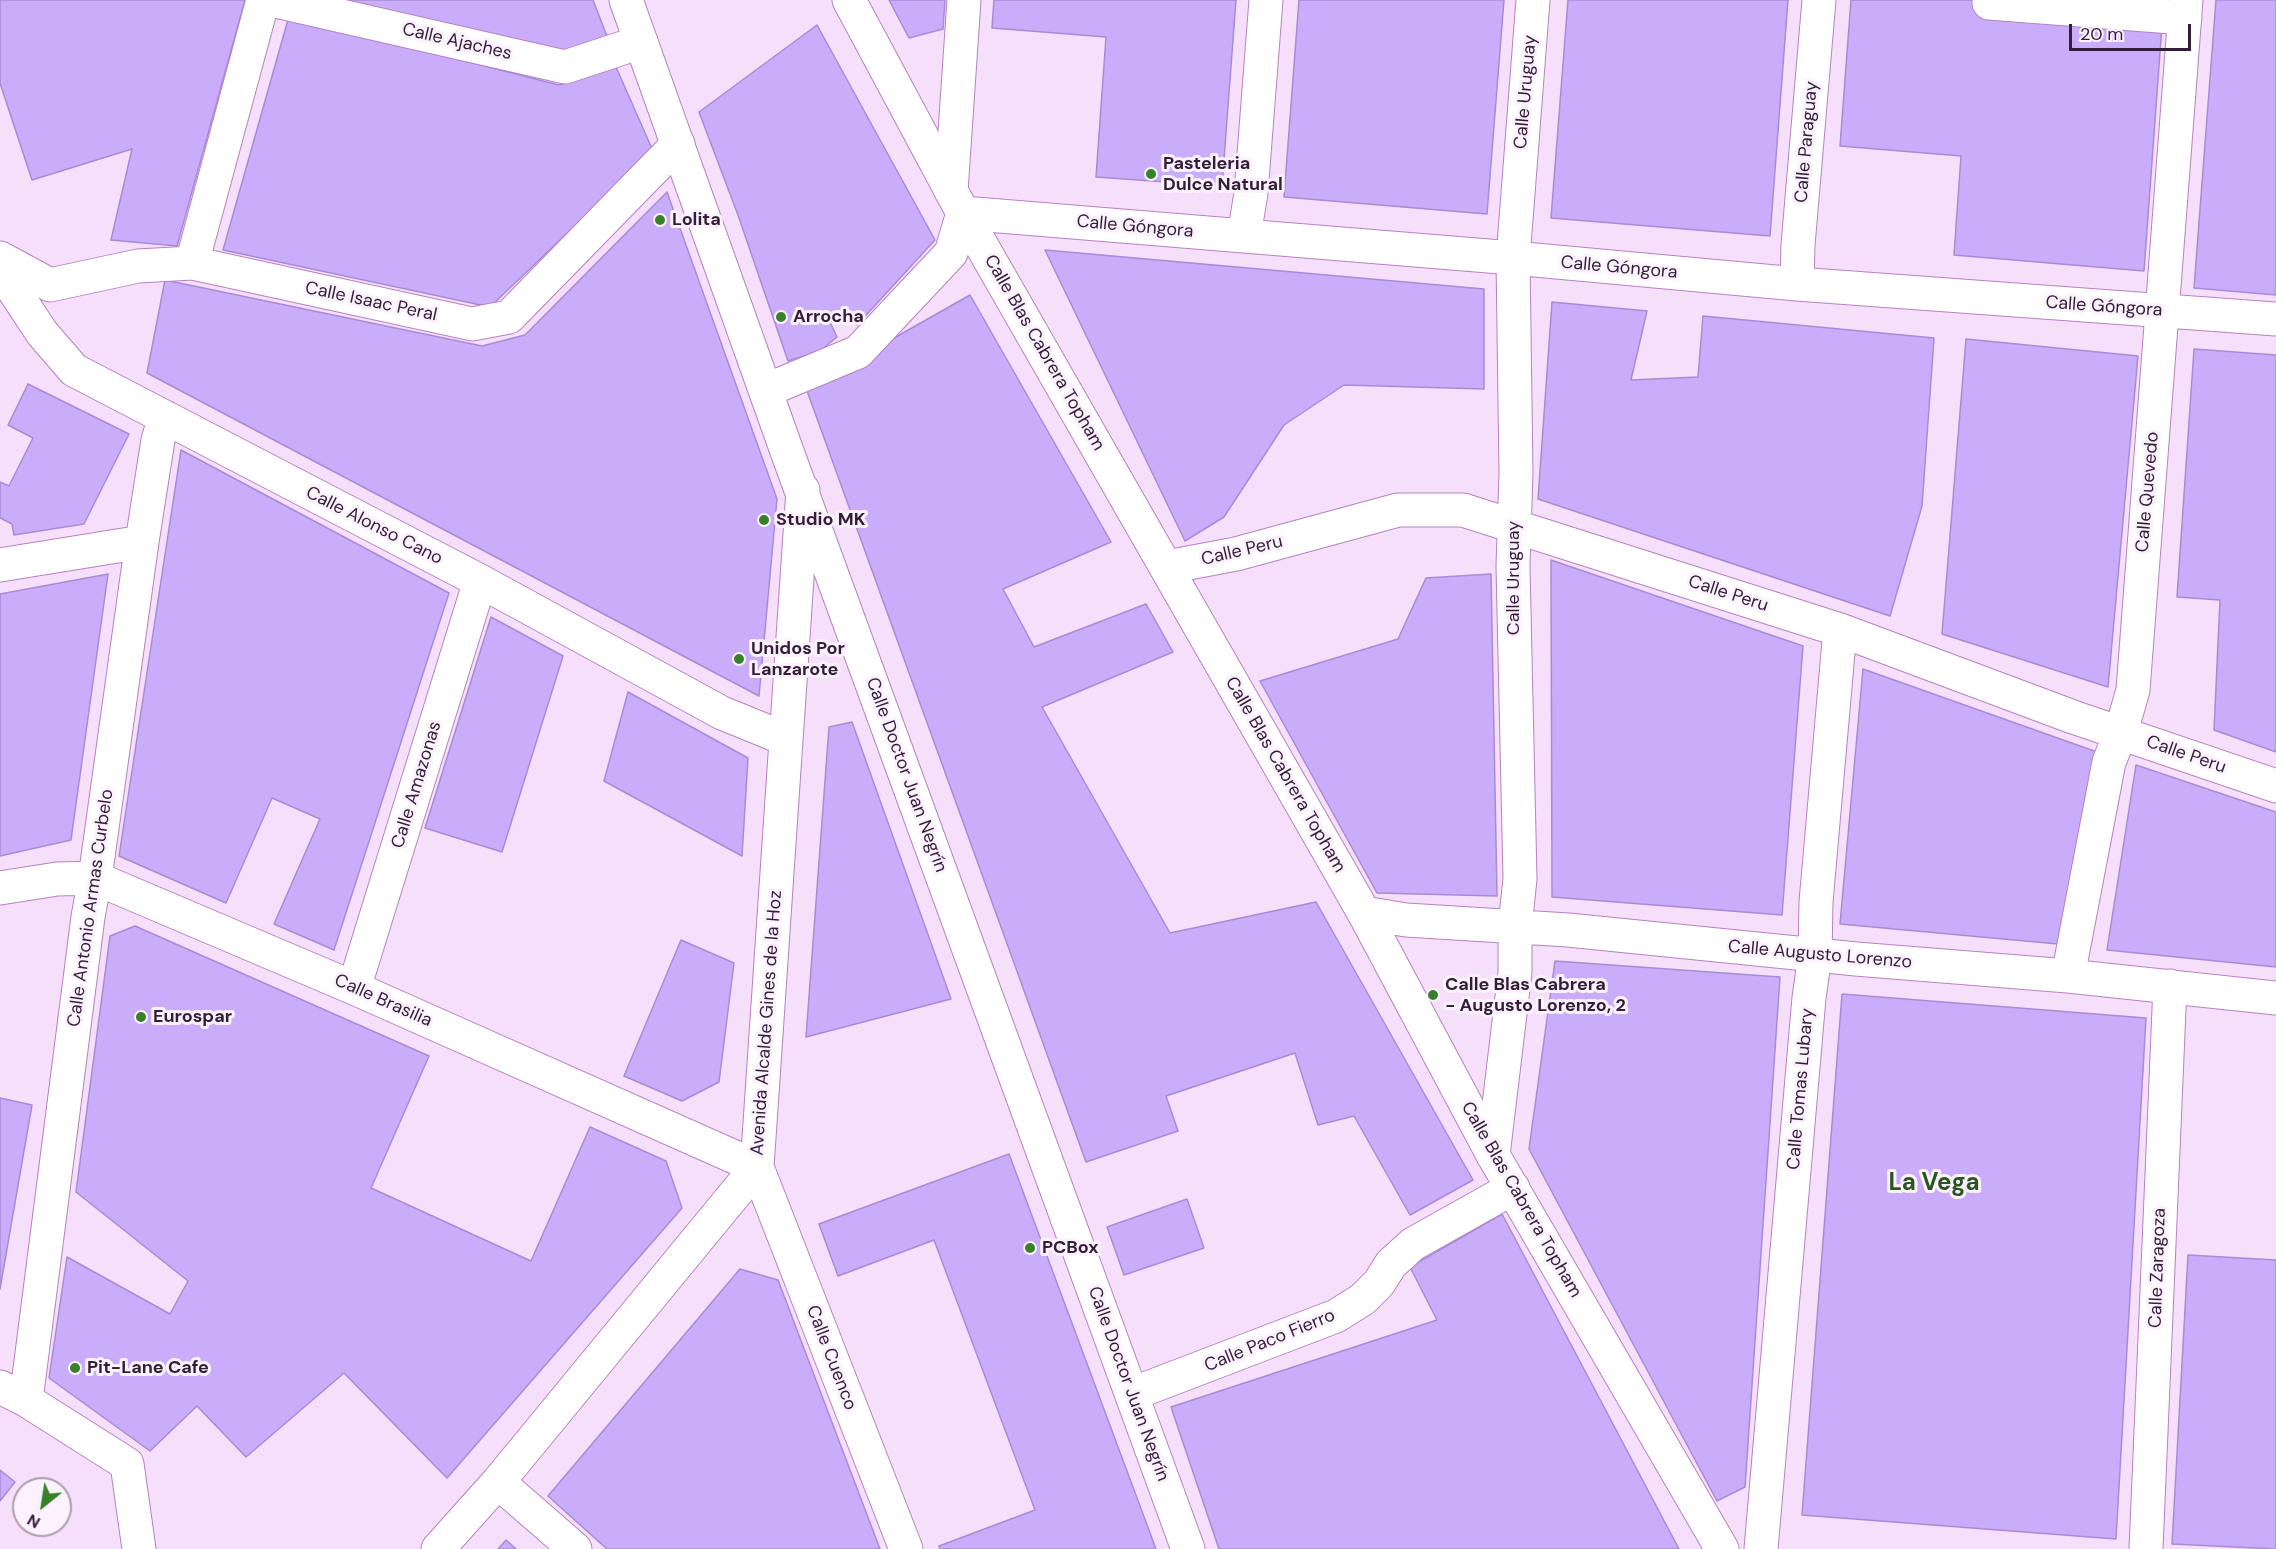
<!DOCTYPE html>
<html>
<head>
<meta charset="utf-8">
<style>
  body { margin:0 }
  #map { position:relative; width:2276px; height:1549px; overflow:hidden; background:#f6dffa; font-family:"DM Sans",sans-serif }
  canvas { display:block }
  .north { position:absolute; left:12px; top:1477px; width:60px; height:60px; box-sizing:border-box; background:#fcf1fe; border:2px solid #ac9cae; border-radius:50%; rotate:210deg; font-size:16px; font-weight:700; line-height:24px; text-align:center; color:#331d37 }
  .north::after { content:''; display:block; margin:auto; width:21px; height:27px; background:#368129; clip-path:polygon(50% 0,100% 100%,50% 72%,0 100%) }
  .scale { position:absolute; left:2069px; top:24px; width:122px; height:27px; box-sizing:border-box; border:3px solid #331d37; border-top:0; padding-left:8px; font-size:18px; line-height:21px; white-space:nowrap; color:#331d37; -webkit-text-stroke:4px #fcf1fe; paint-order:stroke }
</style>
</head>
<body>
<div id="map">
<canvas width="2276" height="1549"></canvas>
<div class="north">N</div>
<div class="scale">20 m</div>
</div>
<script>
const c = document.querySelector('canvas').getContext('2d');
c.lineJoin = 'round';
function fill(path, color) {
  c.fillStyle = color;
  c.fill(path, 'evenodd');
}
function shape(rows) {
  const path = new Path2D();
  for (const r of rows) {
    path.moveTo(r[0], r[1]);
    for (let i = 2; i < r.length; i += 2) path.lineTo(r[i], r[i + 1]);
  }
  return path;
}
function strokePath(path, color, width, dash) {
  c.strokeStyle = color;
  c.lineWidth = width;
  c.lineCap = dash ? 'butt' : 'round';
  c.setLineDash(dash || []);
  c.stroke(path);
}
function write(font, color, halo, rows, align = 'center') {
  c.font = font + ' "DM Sans",sans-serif';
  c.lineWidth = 6;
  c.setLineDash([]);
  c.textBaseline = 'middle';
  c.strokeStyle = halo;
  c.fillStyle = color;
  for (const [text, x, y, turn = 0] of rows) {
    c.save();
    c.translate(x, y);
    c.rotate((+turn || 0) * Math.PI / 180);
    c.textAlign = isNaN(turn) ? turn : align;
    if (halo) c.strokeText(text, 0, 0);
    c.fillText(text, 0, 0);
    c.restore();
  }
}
const building = shape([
  [0,0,245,0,177,246,111,240,132,149,32,180,0,83,0,0],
  [311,0,593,0,610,44,568,60,311,0],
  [889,0,945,0,943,29,909,38,889,0],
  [994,0,1236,0,1222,186,1096,177,1106,37,992,28,994,0],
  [1299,0,1504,0,1487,214,1284,197,1299,0],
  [1568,0,1788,0,1770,236,1551,218,1568,0],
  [1851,0,1976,0,2162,25,2144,271,1954,255,1961,156,1840,146,1851,0],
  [2216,0,2276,0,2276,295,2194,288,2216,0],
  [289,16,559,85,616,67,653,151,490,307,223,250,289,16],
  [817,25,935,240,857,325,853,316,830,322,837,337,820,351,788,361,738,215,699,112,817,25],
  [667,192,777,499,759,696,147,373,165,280,482,346,525,335,667,192],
  [1045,250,1484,289,1484,389,1344,385,1284,425,1224,517,1185,541,1045,250],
  [970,295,1111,542,1003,589,1034,647,1146,604,1173,652,1042,707,1170,933,1316,902,1473,1180,1410,1215,1354,1116,1318,1125,1295,1053,1166,1096,1178,1131,1086,1162,806,388,970,295],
  [1552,302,1647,311,1631,380,1698,377,1703,316,1934,338,1922,506,1890,616,1538,499,1552,302],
  [1966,339,2138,356,2108,687,1942,634,1966,339],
  [2194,349,2276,355,2276,752,2214,730,2220,600,2177,597,2194,349],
  [28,384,129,434,84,524,14,535,12,524,0,518,0,482,9,486,33,438,8,425,28,384],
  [181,450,449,593,334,950,274,924,320,819,272,798,226,903,119,856,181,450],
  [1551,560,1803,646,1782,915,1552,897,1551,560],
  [108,574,71,840,0,856,0,594,108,574],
  [1491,574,1497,896,1377,893,1260,681,1398,639,1426,578,1491,574],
  [491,617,563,656,502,852,425,828,491,617],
  [1863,669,2097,752,2058,944,1840,924,1863,669],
  [628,692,748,758,742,856,604,781,628,692],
  [852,722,951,999,806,1037,829,727,852,722],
  [2136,765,2276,812,2276,967,2107,950,2136,765],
  [135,926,429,1056,371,1188,531,1261,590,1127,666,1161,682,1208,447,1478,344,1373,246,1457,197,1406,150,1451,49,1378,67,1257,170,1314,188,1281,76,1192,110,936,135,926],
  [681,940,734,963,719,1082,682,1101,624,1076,681,940],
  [1555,961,1780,977,1745,1487,1717,1501,1529,1149,1555,961],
  [1842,994,2146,1018,2116,1539,1802,1515,1842,994],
  [0,1098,32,1105,0,1289,0,1098],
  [1009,1154,1156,1549,940,1549,939,1546,1035,1510,934,1240,838,1276,819,1224,1009,1154],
  [1187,1199,1204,1248,1124,1275,1107,1227,1187,1199],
  [1502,1214,1679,1549,1219,1549,1171,1407,1437,1320,1410,1267,1502,1214],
  [2188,1255,2276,1260,2276,1549,2172,1544,2188,1255],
  [740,1269,778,1280,880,1549,607,1549,548,1496,740,1269],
  [0,1470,15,1482,0,1501,0,1470],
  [506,1540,516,1549,498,1549,506,1540]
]);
fill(building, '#c9adfb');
strokePath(building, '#a78cd5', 1.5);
const minor = shape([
  [271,0,565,67,641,42],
  [1989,3,2185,18],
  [951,191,964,0],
  [1244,236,1251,193,1266,0],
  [0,258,50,285,138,266,192,263,472,324,509,317,678,144],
  [192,263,263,0],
  [0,269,42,333,74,370,480,581,722,713,786,739],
  [1797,284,1798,245,1819,0],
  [767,390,858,352,951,253,963,213,1513,258,1797,284,2276,319],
  [0,565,142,542],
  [1167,567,1236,554,1398,510,1463,510,1840,630,2073,717,2276,786],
  [0,888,57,879,95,878,354,988,757,1167,906,1549],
  [1364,913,1406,920,1568,930,1856,959,2068,976,2276,998],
  [2068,976,2109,762,2121,732,2133,690,2186,0],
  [354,988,480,581],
  [1493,1155,1515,972,1515,926,1520,879,1513,566,1516,473,1513,258,1533,0],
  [0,1387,26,1400,127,1464,139,1549],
  [1132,1394,1336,1316,1363,1299,1379,1283,1391,1264,1413,1244,1513,1188],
  [26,1400,88,917,95,878,142,542,158,440,165,417],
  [498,1482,575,1549],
  [438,1549,498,1482,757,1167,803,490],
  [1761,1549,1809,998,1815,955,1816,902,1840,630],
  [2146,1549,2170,986]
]);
const major = shape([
  [626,0,789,457,1188,1549],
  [849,0,963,213,1364,913,1493,1155,1722,1549]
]);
strokePath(minor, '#b782c1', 35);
strokePath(major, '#b782c1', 35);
strokePath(minor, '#fff', 33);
strokePath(major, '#fff', 33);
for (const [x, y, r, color] of [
  [1151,174,6,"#368129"],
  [660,220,6,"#368129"],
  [781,317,6,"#368129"],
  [764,520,6,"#368129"],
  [739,659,6,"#368129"],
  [1433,995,6,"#368129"],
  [141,1017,6,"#368129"],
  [1030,1248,6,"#368129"],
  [75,1368,6,"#368129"]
]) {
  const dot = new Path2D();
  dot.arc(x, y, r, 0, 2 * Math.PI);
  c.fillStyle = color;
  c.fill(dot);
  strokePath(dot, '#fcf1fe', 2);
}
write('18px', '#331d37', '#fcf1fe', [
  ["Calle Ajaches",457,42,13],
  ["Calle Uruguay",1526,92,-85],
  ["Calle Paraguay",1807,142,-85],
  ["Calle Góngora",1135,227,5],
  ["Calle Góngora",1619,268,5],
  ["Calle Isaac Peral",371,302,12],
  ["Calle Góngora",2104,307,4],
  ["Calle Blas Cabrera Topham",1044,353,60],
  ["Calle Quevedo",2148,492,-85],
  ["Calle Alonso Cano",374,526,27],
  ["Calle Peru",1242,551,-13],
  ["Calle Uruguay",1514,578,-90],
  ["Calle Peru",1728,594,18],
  ["Calle Peru",2186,755,19],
  ["Calle Doctor Juan Negrín",906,775,70],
  ["Calle Blas Cabrera Topham",1285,775,60],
  ["Calle Amazonas",417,785,-73],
  ["Calle Antonio Armas Curbelo",91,908,-82],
  ["Calle Augusto Lorenzo",1820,955,5],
  ["Calle Brasilia",383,1001,24],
  ["Avenida Alcalde Gines de la Hoz",767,1023,-86],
  ["Calle Tomas Lubary",1801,1089,-85],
  ["Calle Blas Cabrera Topham",1521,1200,60],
  ["Calle Zaragoza",2158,1268,-88],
  ["Calle Paco Fierro",1270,1341,-22],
  ["Calle Cuenco",831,1358,69],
  ["Calle Doctor Juan Negrín",1128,1384,70]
]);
write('bold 18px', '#331d37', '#fcf1fe', [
  ["Pasteleria",1163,164],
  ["Dulce Natural",1163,185],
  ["Lolita",672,220],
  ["Arrocha",793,317],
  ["Studio MK",776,520],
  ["Unidos Por",751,649],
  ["Lanzarote",751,670],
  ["Calle Blas Cabrera",1445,985],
  ["- Augusto Lorenzo, 2",1445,1006],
  ["Eurospar",153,1017],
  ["PCBox",1042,1248],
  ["Pit-Lane Cafe",87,1368]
], 'left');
write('bold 24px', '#27561f', '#fcf1fe', [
  ["La Vega",1934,1184]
]);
</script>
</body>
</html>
